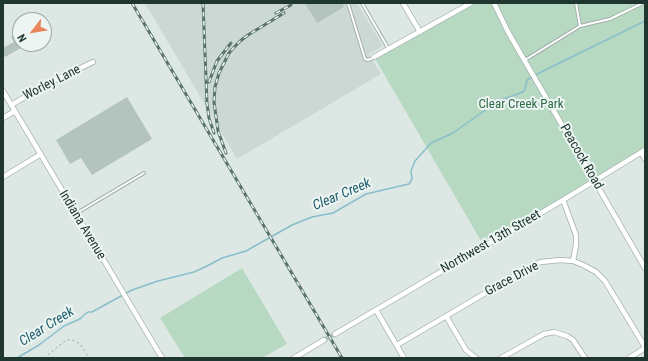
<!DOCTYPE html>
<html>
<head>
<meta charset="utf-8">
<style>
  body { margin:0 }
  #map { position:relative; width:648px; height:361px; overflow:hidden; background:#dde8e4; font-family:"Roboto Condensed",sans-serif }
  canvas { display:block }
  .frame { position:absolute; inset:0; border:4px solid #203731; pointer-events:none }
  .north { position:absolute; left:12px; top:12px; width:40px; height:40px; box-sizing:border-box; background:#edf5f2; border:1px solid #9ba9a5; border-radius:50%; rotate:239deg; font-size:11px; font-weight:700; line-height:16px; text-align:center; color:#203731 }
  .north::after { content:''; display:block; margin:auto; width:14px; height:18px; background:#e9845b; clip-path:polygon(50% 0,100% 100%,50% 72%,0 100%) }
</style>
</head>
<body>
<div id="map">
<canvas width="648" height="361"></canvas>
<div class="frame"></div>
<div class="north">N</div>
</div>
<script>
const c = document.querySelector('canvas').getContext('2d');
c.lineJoin = 'round';
function fill(path, color) {
  c.fillStyle = color;
  c.fill(path, 'evenodd');
}
function shape(rows) {
  const path = new Path2D();
  for (const r of rows) {
    path.moveTo(r[0], r[1]);
    for (let i = 2; i < r.length; i += 2) path.lineTo(r[i], r[i + 1]);
  }
  return path;
}
function strokePath(path, color, width, dash) {
  c.strokeStyle = color;
  c.lineWidth = width;
  c.lineCap = dash ? 'butt' : 'round';
  c.setLineDash(dash || []);
  c.stroke(path);
}
function write(font, color, halo, rows, align = 'center') {
  c.font = font + ' "Roboto Condensed",sans-serif';
  c.lineWidth = 4;
  c.setLineDash([]);
  c.textBaseline = 'middle';
  c.strokeStyle = halo;
  c.fillStyle = color;
  for (const [text, x, y, turn = 0] of rows) {
    c.save();
    c.translate(x, y);
    c.rotate((+turn || 0) * Math.PI / 180);
    c.textAlign = isNaN(turn) ? turn : align;
    if (halo) c.strokeText(text, 0, 0);
    c.fillText(text, 0, 0);
    c.restore();
  }
}
fill(shape([
  [145,3,357,3,383,46,369,54,381,74,237,159]
]), '#ccd8d3');
fill(shape([
  [471,3,645,3,645,150,484,246,374,57],
  [242,268,287,344,262,358,185,358,160,318]
]), '#b7d9c2');
strokePath(shape([
  [535,75,645,21],
  [17,358,39,345,64,326,80,319,83,316,88,312,92,312,132,290,158,281,194,272,207,266,222,258,246,251,292,225,312,217,333,213,366,194,409,184,412,179,411,171,415,161,431,143,453,133,498,101,523,92,525,89,527,80,532,77]
]), '#88becb', 1.5);
fill(shape([
  [305,3,342,3,344,7,317,23],
  [20,32,20,44,28,44,5,57,3,53,3,48,14,42,11,37],
  [127,97,152,139,92,175,81,158,70,164,56,140]
]), '#b3c3bd');
strokePath(shape([
  [324,340,335,334]
]), '#b7c5c0', 4.5, [4.5, 2]);
const service = shape([
  [348,3,365,59,368,60,373,58],
  [362,3,388,48],
  [580,26,610,19,643,3],
  [525,60,580,26,576,3],
  [77,213,144,173]
]);
const minor = shape([
  [403,3,420,32],
  [494,3,508,32,645,268],
  [374,57,471,3],
  [3,91,162,358],
  [11,105,51,82,93,62],
  [3,118,15,111],
  [641,152,645,159],
  [3,177,41,154],
  [563,200,576,235,576,245,573,261],
  [376,310,404,358],
  [446,316,466,350,476,358],
  [335,334,563,200,645,150],
  [397,345,533,265,541,262,560,260,573,261,583,265,596,272,605,281,645,347],
  [294,358,324,340],
  [501,358,544,334,554,332,567,336,573,340,585,358],
  [629,358,645,348]
]);
strokePath(service, '#a1afab', 4);
strokePath(minor, '#a1afab', 6);
strokePath(shape([
  [44,358,66,340,73,340,80,344,89,358]
]), '#80aa9f', 1, [2, 3]);
strokePath(service, '#fff', 2);
strokePath(minor, '#fff', 4.5);
const rail = shape([
  [132,3,342,358],
  [203,3,207,104,209,118,214,133],
  [276,13,291,5],
  [209,82,217,61,231,43],
  [226,153,218,131,214,102,215,87,219,73,229,53,239,42,248,35,284,13]
]);
strokePath(rail, '#5a736d', 3);
strokePath(rail, '#edf5f2', 1.5, [4.5]);
write('13px', '#203731', '#edf5f2', [
  ["Worley Lane",52,83,-27],
  ["Peacock Road",581,157,60],
  ["Indiana Avenue",82,225,59],
  ["Northwest 13th Street",491,242,-30],
  ["Grace Drive",512,279,-28]
]);
write('13px', '#2d6a48', '#edf5f2', [
  ["Clear Creek Park",521,105]
]);
write('italic 14px', '#1f5d6e', '#edf5f2', [
  ["Clear Creek",342,195,-23],
  ["Clear Creek",47,327,-32]
]);
</script>
</body>
</html>
